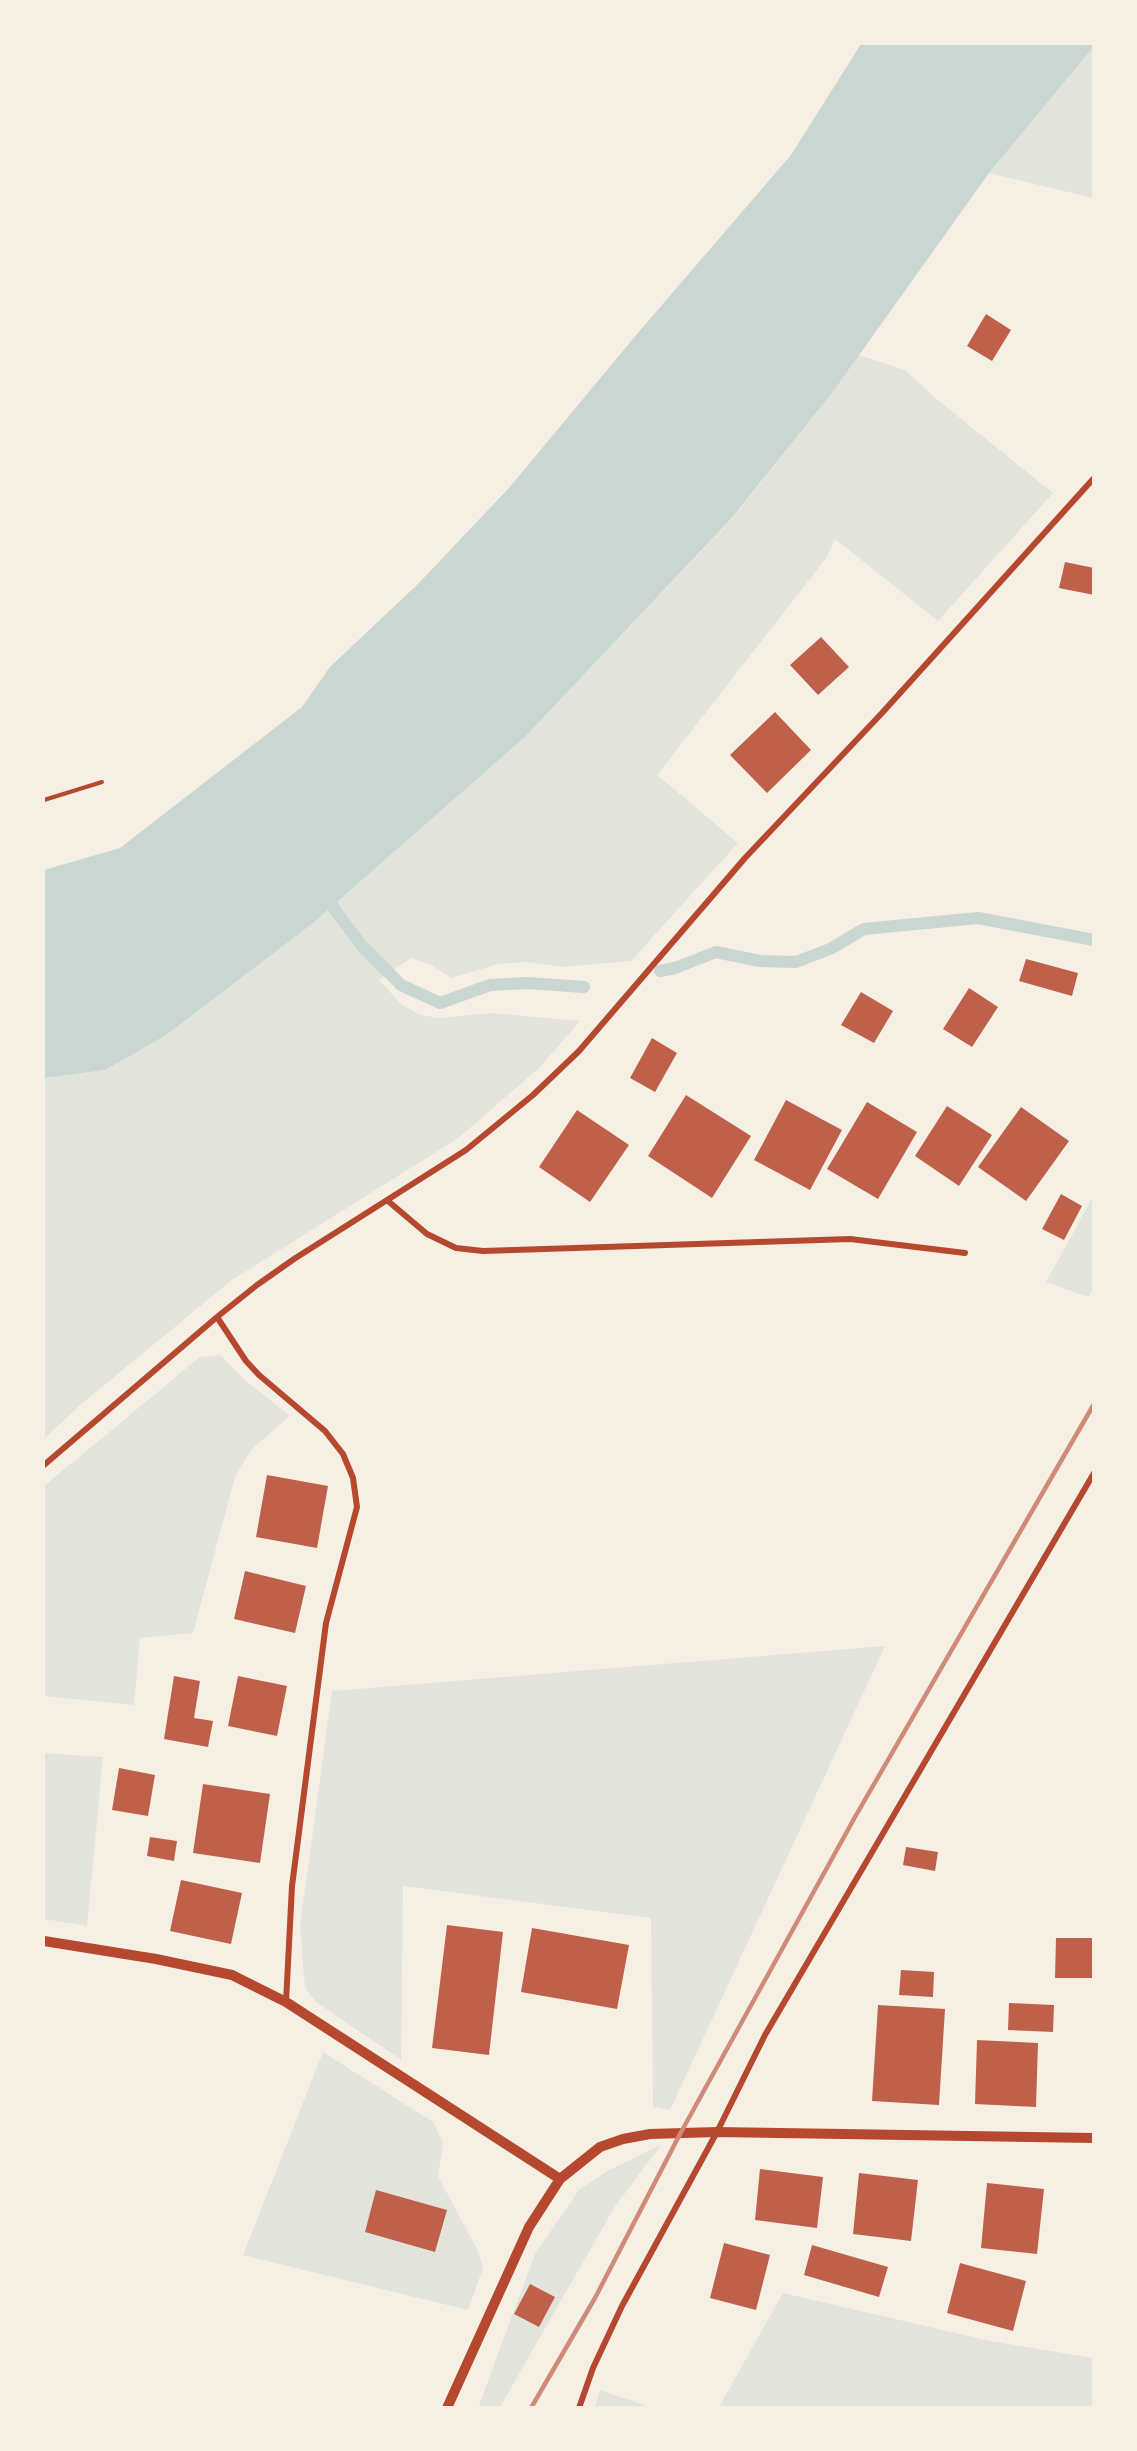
<!DOCTYPE html>
<html>
<head>
<meta charset="utf-8">
<style>
  body { margin:0 }
  #map { position:relative; width:1137px; height:2451px; overflow:hidden; background:#f6efe4; font-family:"Source Sans 3",sans-serif }
  canvas { display:block }
  .frame { position:absolute; inset:0; border:45px solid #f6efe4; pointer-events:none }
</style>
</head>
<body>
<div id="map">
<canvas width="1137" height="2451"></canvas>
<div class="frame"></div>
</div>
<script>
const c = document.querySelector('canvas').getContext('2d');
c.lineJoin = 'round';
function fill(path, color) {
  c.fillStyle = color;
  c.fill(path, 'evenodd');
}
function shape(rows) {
  const path = new Path2D();
  for (const r of rows) {
    path.moveTo(r[0], r[1]);
    for (let i = 2; i < r.length; i += 2) path.lineTo(r[i], r[i + 1]);
  }
  return path;
}
function strokePath(path, color, width, dash) {
  c.strokeStyle = color;
  c.lineWidth = width;
  c.lineCap = dash ? 'butt' : 'round';
  c.setLineDash(dash || []);
  c.stroke(path);
}
fill(shape([
  [1093,46,1093,198,989,173],
  [859,355,905,370,940,402,1053,493,938,621,835,539,827,557,657,775,738,843,631,961,562,967,528,962,498,964,451,978,431,965,411,958,379,980,402,1005,421,1015,439,1018,492,1013,580,1021,539,1068,457,1139,232,1280,80,1405,44,1439,44,1078,105,1070,313,923,525,737,730,521,832,393],
  [1093,1197,1093,1288,1088,1297,1046,1282],
  [220,1355,246,1381,290,1416,251,1450,235,1477,193,1633,140,1638,134,1705,44,1696,44,1486,200,1357],
  [885,1646,670,2110,653,2107,651,1918,403,1886,401,2060,315,2001,305,1988,300,1926,332,1691],
  [44,1753,103,1757,87,1926,44,1919],
  [323,2052,433,2122,443,2143,438,2176,479,2253,483,2268,468,2310,243,2255],
  [661,2145,614,2208,500,2407,478,2408,535,2254,579,2190,607,2171],
  [783,2293,990,2341,1093,2358,1093,2407,719,2407],
  [600,2390,649,2407,595,2407]
]), '#e2e4dc');
fill(shape([
  [861,44,1093,44,1094,46,989,173,832,393,730,520,525,737,313,923,166,1035,105,1070,44,1078,44,870,120,848,302,707,330,667,419,583,509,488,637,334,791,155]
]), '#c9d6d2');
strokePath(shape([
  [323,893,361,945,401,985,440,1003,490,985,527,983,584,987],
  [660,971,675,968,716,952,760,961,796,962,830,949,864,929,978,918,1094,940]
]), '#c9d6d2', 12);
fill(shape([
  [986,314,1011,330,992,361,967,346],
  [1065,562,1094,568,1094,595,1059,588],
  [821,637,849,667,818,695,790,665],
  [775,712,811,750,767,793,730,755],
  [1026,959,1078,973,1072,996,1019,981],
  [969,988,998,1007,972,1047,943,1029],
  [861,992,893,1011,874,1043,841,1025],
  [652,1038,677,1053,655,1092,630,1078],
  [686,1095,751,1136,712,1198,648,1156],
  [786,1100,842,1130,810,1190,754,1160],
  [867,1102,917,1132,878,1199,827,1169],
  [947,1106,992,1135,959,1186,915,1156],
  [1021,1107,1069,1141,1026,1201,978,1167],
  [577,1110,629,1145,590,1202,539,1167],
  [1061,1194,1082,1206,1064,1240,1042,1229],
  [267,1475,328,1486,317,1548,256,1537],
  [245,1571,306,1586,295,1633,234,1619],
  [174,1676,200,1681,194,1718,213,1721,208,1747,164,1739],
  [238,1676,287,1686,277,1736,228,1726],
  [119,1768,155,1775,148,1816,112,1810],
  [203,1784,270,1794,260,1863,193,1853],
  [150,1837,177,1841,174,1861,147,1856],
  [906,1847,938,1852,935,1871,903,1865],
  [181,1880,242,1893,231,1944,170,1931],
  [447,1925,503,1932,489,2055,432,2048],
  [532,1928,629,1945,617,2009,521,1992],
  [1056,1938,1094,1938,1094,1978,1055,1978],
  [901,1970,934,1972,933,1997,899,1995],
  [1009,2003,1054,2005,1053,2032,1008,2030],
  [878,2005,945,2009,939,2105,872,2101],
  [977,2040,1038,2043,1036,2107,975,2104],
  [760,2169,823,2177,817,2228,755,2220],
  [859,2173,918,2180,911,2241,853,2234],
  [987,2183,1044,2189,1037,2254,981,2248],
  [376,2190,447,2210,435,2252,365,2232],
  [724,2243,770,2255,756,2310,710,2298],
  [812,2245,888,2267,879,2297,804,2275],
  [960,2263,1026,2281,1013,2331,947,2313],
  [530,2284,555,2297,539,2327,514,2314]
]), '#bf614a');
strokePath(shape([
  [44,800,102,782]
]), '#b5482f', 4);
strokePath(shape([
  [388,1201,427,1234,456,1248,483,1251,850,1239,965,1253],
  [217,1317,246,1361,259,1375,325,1431,343,1454,353,1478,357,1507,326,1623,292,1886,286,2002],
  [44,1465,217,1317,257,1285,294,1259,466,1150,533,1095,579,1051,745,858,882,713,1094,478],
  [579,2408,593,2368,622,2306,717,2132,765,2035,1094,1473]
]), '#b5482f', 6);
strokePath(shape([
  [44,1941,156,1959,232,1975,286,2002,560,2179],
  [447,2408,529,2227,560,2179,600,2147,623,2139,650,2134,717,2132,1094,2138]
]), '#b5482f', 10);
strokePath(shape([
  [531,2408,595,2298,680,2134,855,1817,1094,1404]
]), '#cf8b77', 4.5);
</script>
</body>
</html>
